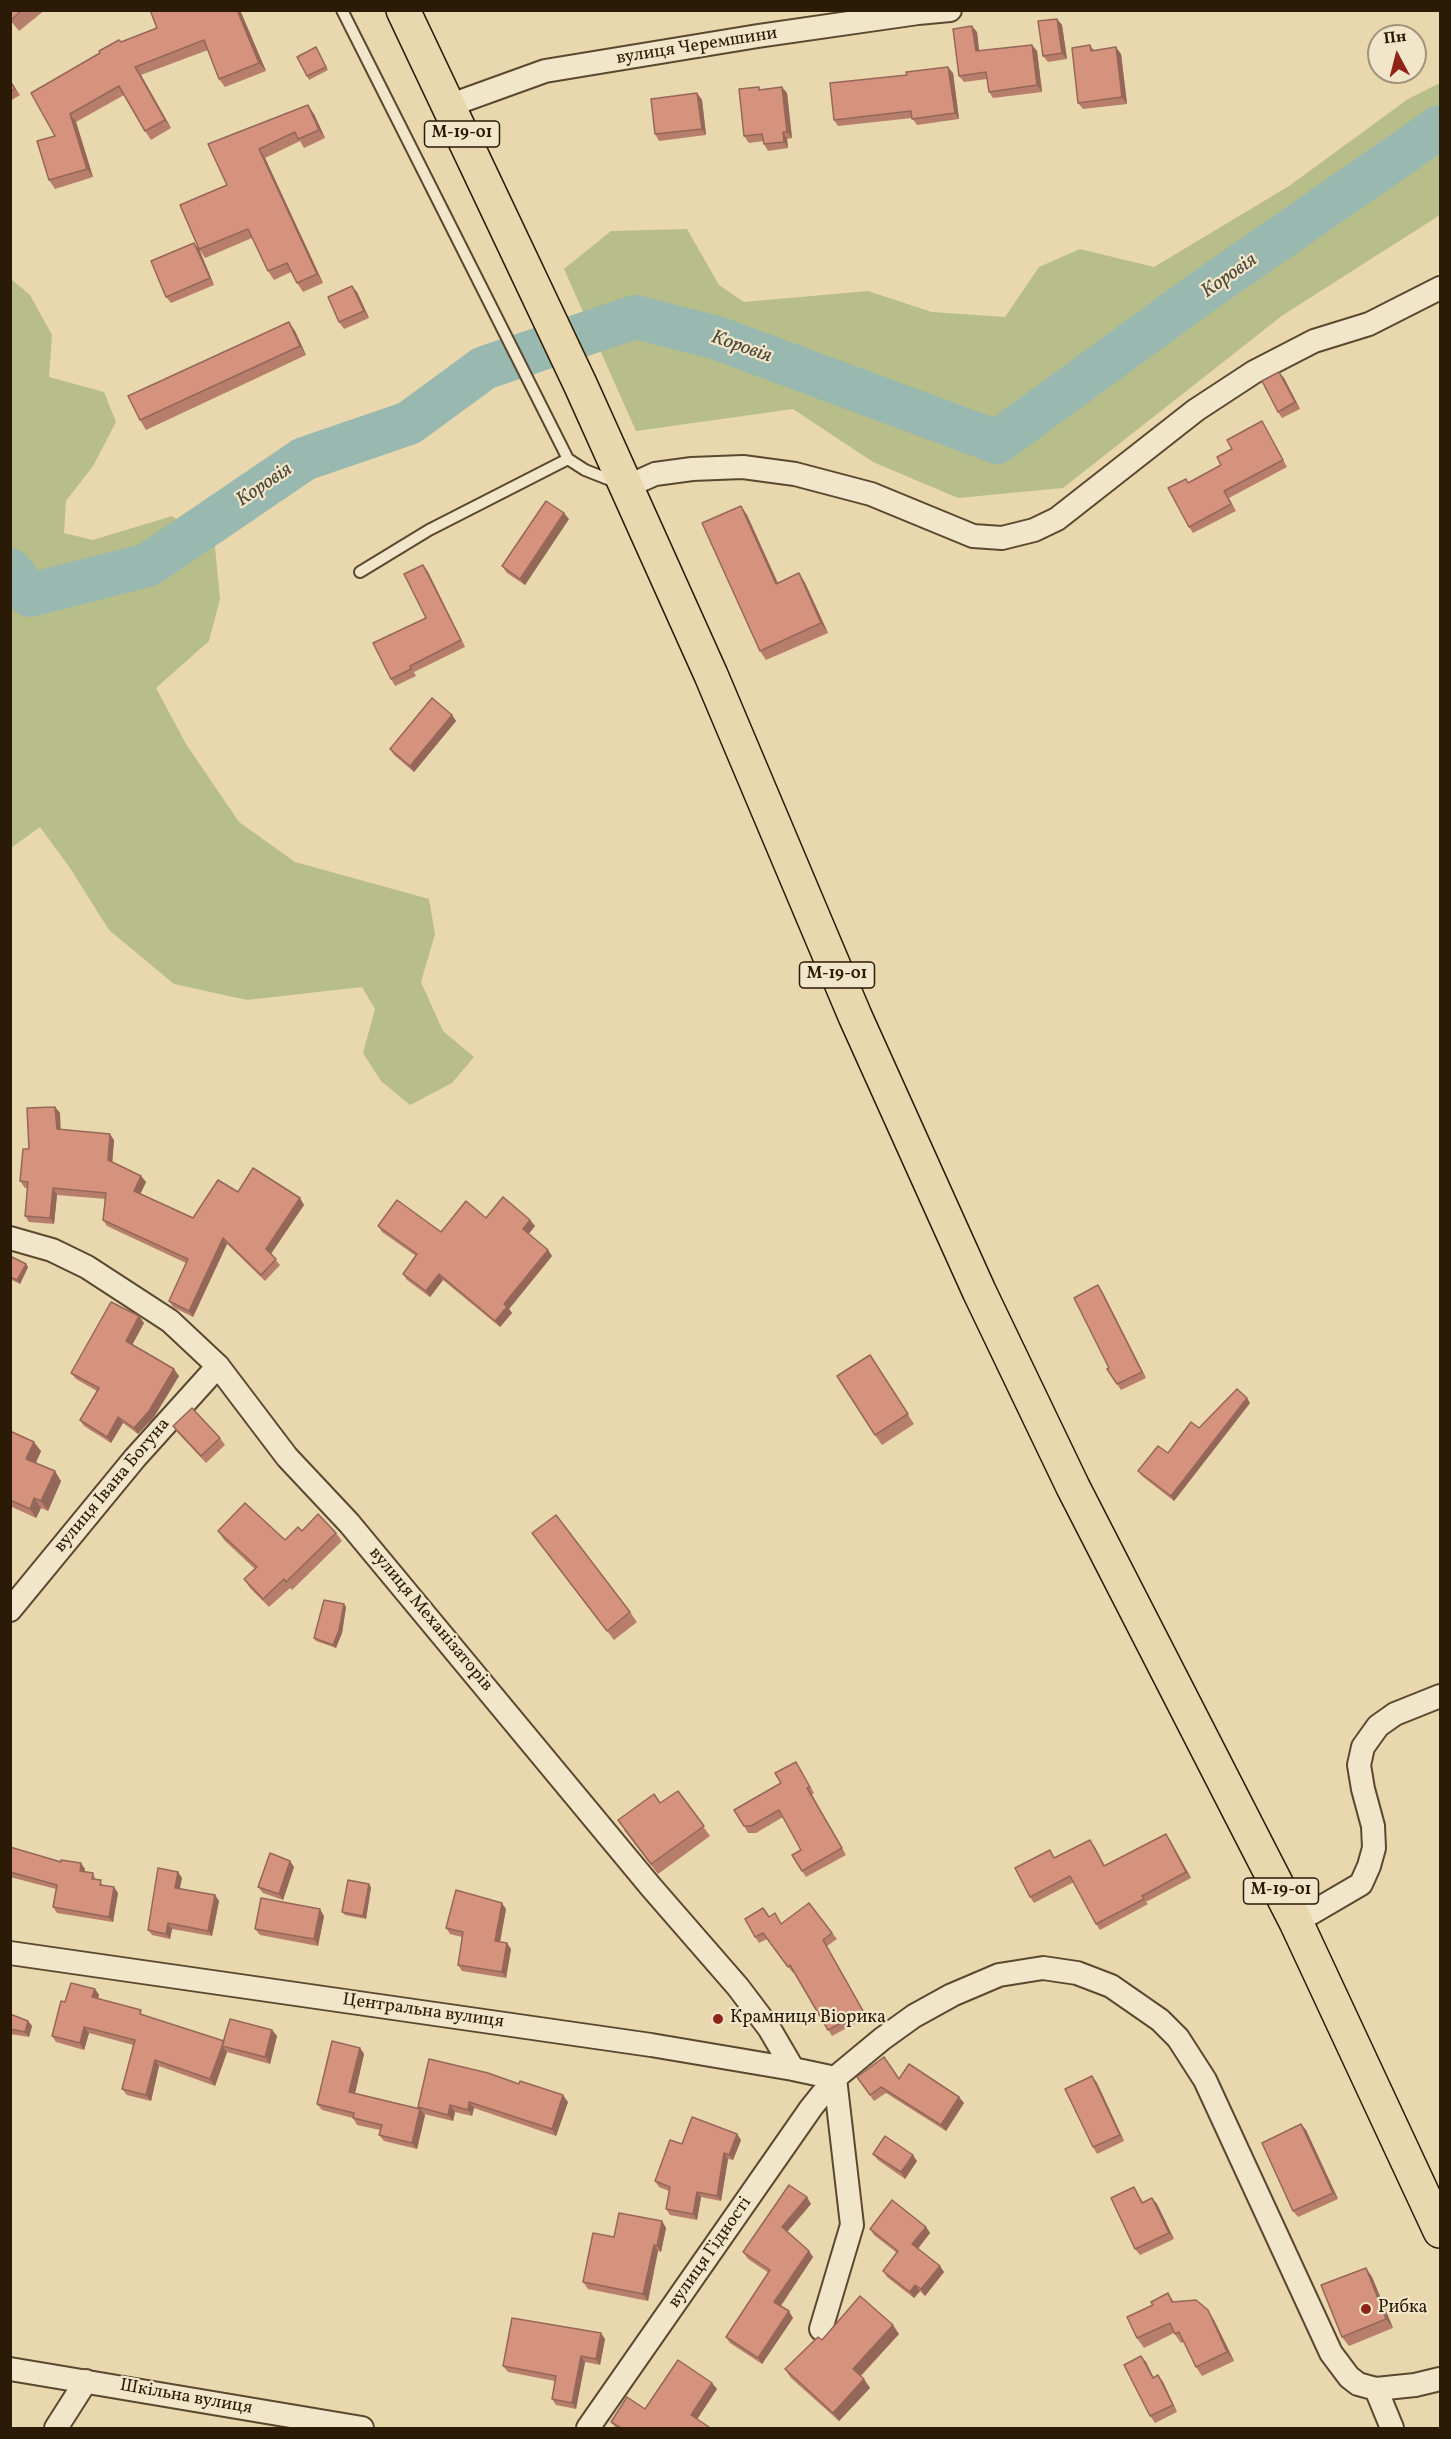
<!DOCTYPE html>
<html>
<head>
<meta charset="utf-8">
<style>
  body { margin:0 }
  #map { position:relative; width:1451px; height:2439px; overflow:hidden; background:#e9d7ad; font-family:Vollkorn,serif }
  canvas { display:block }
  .frame { position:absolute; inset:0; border:12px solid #2b1a05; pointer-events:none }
  .north { position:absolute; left:1367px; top:24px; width:60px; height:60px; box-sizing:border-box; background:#f1e5ca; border:2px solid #a2947b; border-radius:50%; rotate:353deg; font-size:16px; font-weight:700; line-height:24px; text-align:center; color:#2b1a05 }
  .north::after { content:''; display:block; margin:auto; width:21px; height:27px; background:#8f2418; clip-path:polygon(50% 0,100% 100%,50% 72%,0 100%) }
</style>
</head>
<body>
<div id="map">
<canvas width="1451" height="2439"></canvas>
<div class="frame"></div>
<div class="north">Пн</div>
</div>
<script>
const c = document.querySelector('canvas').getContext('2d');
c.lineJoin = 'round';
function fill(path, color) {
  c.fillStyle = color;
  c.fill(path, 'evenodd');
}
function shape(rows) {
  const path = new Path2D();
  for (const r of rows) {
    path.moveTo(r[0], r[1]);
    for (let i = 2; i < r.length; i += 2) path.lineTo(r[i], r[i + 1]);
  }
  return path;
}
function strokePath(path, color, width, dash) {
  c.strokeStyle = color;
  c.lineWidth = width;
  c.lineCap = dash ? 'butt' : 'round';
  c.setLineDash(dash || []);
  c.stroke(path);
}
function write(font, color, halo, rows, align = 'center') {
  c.font = font + ' Vollkorn,serif';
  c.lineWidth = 4.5;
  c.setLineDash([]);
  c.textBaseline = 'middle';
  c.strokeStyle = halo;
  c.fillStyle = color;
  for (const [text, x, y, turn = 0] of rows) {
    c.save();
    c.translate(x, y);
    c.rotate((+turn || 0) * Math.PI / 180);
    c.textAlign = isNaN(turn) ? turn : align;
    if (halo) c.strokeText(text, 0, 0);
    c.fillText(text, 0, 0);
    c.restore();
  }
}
fill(shape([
  [1440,83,1440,215,1283,315,1063,488,958,498,873,462,793,409,636,431,564,269,611,231,687,229,719,285,744,302,868,291,932,312,1005,317,1039,267,1080,249,1154,267,1289,186,1408,99],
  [11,279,30,295,52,335,49,377,104,392,116,422,93,466,66,501,64,533,93,540,172,516,215,547,220,599,209,641,156,688,186,744,239,822,295,862,429,899,435,934,421,982,443,1031,474,1057,452,1083,410,1105,381,1081,363,1053,375,1009,362,987,247,1000,174,984,109,930,70,868,40,827,11,848]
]), '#b8be89');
strokePath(shape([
  [10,570,30,595,148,565,304,459,409,423,484,368,635,317,717,338,997,442,1201,293,1440,127]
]), '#98b8b0', 44);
const lane = shape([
  [342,10,568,459,585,470,618,483],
  [360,572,429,530,568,459]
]);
const street = shape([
  [448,106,545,71,758,36,918,13,950,10],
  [626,487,655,474,692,469,743,467,795,474,871,494,973,536,1002,538,1034,530,1057,519,1196,410,1254,372,1314,341,1369,324,1440,288],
  [10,1238,52,1250,87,1267,170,1321,218,1366,287,1457,349,1523,651,1887,738,1987,769,2028,793,2069],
  [10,1610,135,1458,218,1366],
  [1296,1922,1361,1884,1369,1866,1374,1848,1373,1826,1363,1789,1359,1765,1363,1747,1378,1726,1395,1714,1440,1696],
  [10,1953,651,2045,793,2069,835,2078],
  [821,2329,852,2225,835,2078],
  [10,2369,362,2428],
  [1376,2389,1392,2428],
  [56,2428,86,2381],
  [588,2428,811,2108,835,2078,882,2039,914,2016,952,1995,999,1975,1043,1968,1077,1973,1111,1986,1160,2020,1178,2038,1205,2080,1331,2353,1349,2377,1358,2384,1376,2389,1415,2385,1440,2379]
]);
const primary = shape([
  [403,10,581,386,711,675,855,1016,979,1291,1073,1487,1296,1922,1440,2231]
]);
strokePath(lane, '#5a492f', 14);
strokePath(street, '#5a492f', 26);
strokePath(primary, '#2b1a05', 36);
strokePath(lane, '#f1e5ca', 10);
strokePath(street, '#f1e5ca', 22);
strokePath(primary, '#e9d7ad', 33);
fill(shape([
  [10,10,45,10,19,31,10,20],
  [240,10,266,71,225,87,219,79,208,50,141,75,171,128,151,140,145,131,124,95,76,122,93,177,55,189,49,180,55,136,100,53,121,42],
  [1057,19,1062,25,1067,59,1048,62,1043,56],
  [977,32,979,51,1032,45,1037,51,1042,92,993,98,989,92,987,79,964,82,959,76],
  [1090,45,1094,50,1121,54,1127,104,1083,109,1078,103],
  [316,47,328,70,309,80,307,76],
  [953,73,959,119,917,125,912,118,838,126,834,120],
  [10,80,20,95,10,101],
  [761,90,787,93,792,138,787,139,788,148,768,151,764,144,763,141,749,143,744,136],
  [697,93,702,100,706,135,659,141,655,134],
  [314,114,325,138,304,148,300,141,265,158,323,283,303,292,297,283,291,272,274,280,268,271,252,238,205,258,199,249,227,185,208,144],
  [199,249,214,285,171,303,166,297],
  [357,292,369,318,344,329,339,322],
  [295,331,306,355,146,430,140,420],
  [1284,378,1300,409,1282,418,1278,412],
  [1262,421,1266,428,1287,467,1229,498,1236,511,1193,533,1189,527,1188,483,1221,465,1232,449],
  [741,506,747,515,778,583,799,573,805,583,828,633,766,660,760,651],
  [569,519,525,585,507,573,502,566],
  [423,565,428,572,465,647,414,672,416,676,395,686,391,679,426,618],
  [452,715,456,721,414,772,394,755,390,749],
  [55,1107,60,1113,60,1130,114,1140,112,1162,141,1176,146,1182,140,1194,193,1218,238,1192,304,1205,271,1254,280,1265,265,1281,227,1244,193,1317,173,1307,169,1301,186,1263,107,1226,103,1220,106,1199,57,1195,54,1224,29,1222,25,1216,27,1188,25,1188,20,1181,29,1149],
  [486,1218,530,1220,535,1226,529,1234,548,1250,552,1256,509,1309,512,1313,500,1327,443,1280,430,1297,407,1280,403,1274,416,1256,382,1232,378,1226,441,1232],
  [10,1256,26,1264,28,1267,20,1284,10,1279],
  [1102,1291,1146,1378,1121,1390,1107,1369,1109,1368],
  [139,1316,144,1323,132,1345,179,1376,154,1417,138,1434,123,1423,111,1443,84,1426,80,1420,97,1391,76,1379,71,1373],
  [870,1355,914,1424,882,1445,875,1435],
  [1250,1403,1174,1501,1142,1476,1138,1471,1168,1453,1199,1428],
  [173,1426,220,1438,225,1445,206,1463,177,1432],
  [10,1431,41,1451,36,1463,61,1481,48,1511,41,1508,36,1518,10,1506],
  [218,1531,285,1540,302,1531,336,1533,342,1541,292,1590,290,1588,269,1607,250,1588,244,1579,255,1569,224,1540],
  [532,1533,630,1612,637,1622,614,1640],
  [344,1604,346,1607,342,1633,336,1648,316,1641,314,1638],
  [796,1762,814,1793,812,1795,846,1855,806,1877,802,1871,801,1850,783,1817,756,1833,748,1833,744,1826,781,1783],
  [678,1791,710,1836,658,1874,624,1830],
  [1170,1840,1191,1878,1146,1902,1148,1904,1100,1930,1096,1924,1074,1882,1034,1903,1030,1897,1055,1858,1094,1845,1105,1866],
  [10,1847,85,1869,85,1872,93,1873,96,1880,105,1886,114,1887,118,1893,113,1922,57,1913,53,1907,56,1889,10,1877],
  [290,1861,294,1867,283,1900,263,1893,258,1887],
  [178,1872,182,1878,179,1888,215,1895,219,1901,212,1936,172,1929,170,1939,152,1935,148,1930],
  [371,1887,366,1919,345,1915,342,1912],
  [809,1903,837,1939,827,1946,867,2017,832,2036,794,1971,793,1973,767,1939,759,1943,755,1937,769,1917,781,1924],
  [506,1909,500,1942,511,1949,506,1978,462,1971,458,1965,462,1937,450,1934,446,1928],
  [324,1916,318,1946,260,1935,255,1929],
  [95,1989,99,1995,98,1998,145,2016,224,2041,272,2030,277,2036,270,2064,227,2052,215,2086,159,2066,151,2101,127,2095,122,2089,133,2045,89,2033,84,2050,56,2042,52,2036,65,2002],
  [10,2014,28,2021,32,2026,29,2037,10,2034],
  [360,2048,364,2054,355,2093,418,2108,429,2059,568,2102,556,2136,474,2108,472,2116,455,2112,453,2121,424,2114,425,2115,417,2149,384,2141,379,2135,380,2130,357,2125,353,2118,322,2110,317,2104],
  [1092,2076,1097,2083,1124,2141,1097,2154,1093,2147],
  [857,2077,899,2079,959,2097,964,2103,946,2131,886,2093,874,2101],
  [1301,2124,1306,2130,1338,2199,1298,2217,1293,2211],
  [737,2134,741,2140,733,2160,728,2159,721,2201,701,2197,697,2220,670,2215,666,2209,669,2191,659,2187,655,2181,682,2144],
  [873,2154,917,2161,905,2179,878,2160],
  [1134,2187,1143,2202,1152,2198,1157,2204,1174,2239,1140,2255,1135,2249],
  [811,2204,787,2232,813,2257,781,2306,793,2318,762,2364,730,2343,726,2337,769,2273,748,2259,743,2252],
  [662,2221,666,2228,661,2252,658,2251,648,2301,588,2289,583,2282,614,2237],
  [926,2227,930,2233,918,2248,944,2272,925,2296,920,2291,914,2298,887,2277,883,2271,897,2253,874,2235,870,2229],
  [1366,2268,1372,2277,1393,2328,1349,2346,1342,2337],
  [1168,2293,1174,2302,1214,2320,1234,2361,1202,2376,1196,2367,1184,2342,1181,2343,1174,2333,1144,2348,1137,2338,1153,2305],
  [899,2334,861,2376,870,2388,839,2421,791,2378,785,2369,822,2340],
  [605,2339,600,2365,585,2362,576,2409,556,2405,552,2399,555,2381,508,2372,503,2366],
  [1141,2356,1146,2362,1154,2378,1158,2375,1163,2382,1177,2412,1155,2423,1150,2416],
  [712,2383,717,2389,697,2419,710,2428,616,2428,611,2422]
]), '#b77e6c');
fill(shape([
  [237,10,240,10,266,71,259,63],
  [1057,19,1062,25,1067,59,1062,53],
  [972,26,977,32,980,58,976,51],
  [1032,45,1037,51,1042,92,1037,85],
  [1116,47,1121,54,1127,104,1122,97],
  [135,67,141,75,171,128,165,120],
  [948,67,953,73,959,119,955,113],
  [782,87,787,93,792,138,787,132],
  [697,93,702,100,706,135,702,129],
  [308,105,314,114,325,138,319,130],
  [70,114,76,122,93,177,87,169],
  [783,132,787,139,788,148,784,142],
  [259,149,265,158,323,283,317,274],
  [194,243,199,249,214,285,210,278],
  [352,286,357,292,369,318,364,311],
  [289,322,295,331,306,355,300,346],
  [1279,372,1284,378,1300,409,1295,402],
  [741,506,747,515,782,593,776,584],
  [564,513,569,519,525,585,520,579],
  [423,565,428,572,465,647,461,640],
  [799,573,805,583,828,633,821,623],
  [452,715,456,721,414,772,410,766],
  [55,1107,60,1113,61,1136,57,1129],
  [110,1134,114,1140,112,1166,108,1160],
  [141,1176,146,1182,139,1197,134,1191],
  [53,1188,57,1195,54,1224,50,1218],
  [300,1198,304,1205,270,1255,266,1249],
  [530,1220,535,1226,527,1235,523,1229],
  [223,1238,227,1244,193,1317,189,1311],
  [548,1250,552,1256,509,1309,512,1313,500,1327,495,1321,504,1304],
  [26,1264,28,1267,20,1284,17,1280],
  [439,1274,443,1280,430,1297,426,1291],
  [1098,1285,1102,1291,1146,1378,1142,1372],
  [139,1316,144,1323,131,1347,126,1341],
  [174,1369,179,1376,154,1417,138,1434,134,1428],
  [1247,1398,1250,1403,1174,1501,1171,1496],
  [118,1417,123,1423,111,1443,107,1437],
  [34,1442,41,1451,33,1468,26,1459],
  [55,1471,61,1481,48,1511,41,1501],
  [34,1498,41,1508,36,1518,30,1509],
  [344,1604,346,1607,342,1633,336,1648,333,1645],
  [807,1788,812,1795,846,1855,842,1848],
  [1166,1834,1170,1840,1191,1878,1186,1872],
  [290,1861,294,1867,283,1900,279,1894],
  [81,1863,85,1869,84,1877,80,1871],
  [178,1872,182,1878,179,1893,175,1888],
  [369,1884,371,1887,366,1919,363,1916],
  [114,1887,118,1893,113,1922,109,1917],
  [215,1895,219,1901,212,1936,208,1931],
  [502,1903,506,1909,499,1947,495,1941],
  [320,1909,324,1916,318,1946,314,1939],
  [168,1923,172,1929,170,1939,166,1934],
  [823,1940,827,1946,867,2017,863,2011],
  [507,1943,511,1949,506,1978,502,1972],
  [95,1989,99,1995,97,2003,92,1997],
  [28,2021,32,2026,29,2037,25,2032],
  [84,2027,89,2033,84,2050,80,2043],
  [272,2030,277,2036,270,2064,265,2057],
  [224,2041,222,2046,227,2052,215,2086,210,2079],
  [360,2048,364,2054,354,2098,349,2092],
  [155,2060,159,2066,151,2101,146,2095],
  [1092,2076,1097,2083,1124,2141,1120,2135],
  [563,2095,568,2102,556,2136,552,2129],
  [959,2097,964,2103,946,2131,941,2125],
  [469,2102,474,2108,472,2116,468,2110],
  [450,2105,455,2112,453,2121,448,2115],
  [420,2109,425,2115,417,2149,412,2143],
  [1301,2124,1306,2130,1338,2199,1333,2193],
  [737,2134,741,2140,733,2160,729,2155],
  [724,2153,728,2159,721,2201,717,2196],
  [913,2155,917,2161,905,2179,901,2172],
  [697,2192,701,2197,697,2220,693,2214],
  [807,2197,811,2204,786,2233,782,2227],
  [1152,2198,1157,2204,1174,2239,1169,2233],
  [662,2221,666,2228,661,2252,657,2246],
  [926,2227,930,2233,917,2250,912,2244],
  [654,2245,658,2251,648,2301,643,2294],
  [809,2251,813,2257,779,2308,774,2302],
  [940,2266,944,2272,925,2296,921,2289],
  [1366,2268,1372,2277,1393,2328,1386,2319],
  [915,2285,920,2291,914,2298,910,2292],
  [1208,2310,1214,2320,1234,2361,1227,2352],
  [789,2311,793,2318,762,2364,758,2358],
  [893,2325,899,2334,859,2377,853,2369],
  [601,2333,605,2339,600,2365,596,2359],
  [581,2356,585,2362,576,2409,572,2403],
  [1141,2356,1146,2362,1157,2385,1153,2378],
  [1158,2375,1163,2382,1177,2412,1173,2405],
  [864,2379,870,2388,839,2421,833,2413],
  [712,2383,717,2389,696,2421,691,2415]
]), '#956758');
const building = shape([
  [10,10,22,10,11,20,10,10],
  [150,10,237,10,259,63,219,79,204,40,135,67,165,120,145,131,119,86,70,114,87,169,49,180,37,141,55,136,31,93,100,53,99,51,119,40,121,42,157,28,150,10],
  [1057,19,1062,53,1043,56,1038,21,1057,19],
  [972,26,976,51,1032,45,1037,85,989,92,986,72,959,76,953,29,972,26],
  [1090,45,1091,51,1116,47,1122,97,1078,103,1072,48,1090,45],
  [316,47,326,67,307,76,297,57,316,47],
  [948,67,955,113,912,119,911,111,834,120,830,83,907,75,906,72,948,67],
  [10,81,15,89,10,92,10,81],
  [759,87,759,90,782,87,787,132,783,132,784,142,764,144,762,134,744,136,739,89,759,87],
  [697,93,702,129,655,134,651,99,697,93],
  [308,105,319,130,298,139,295,132,259,149,317,274,297,283,287,263,268,271,248,229,199,249,180,205,227,185,208,144,308,105],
  [194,243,210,278,166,297,151,261,194,243],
  [352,286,364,311,339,322,328,297,352,286],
  [289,322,300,346,140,420,128,396,289,322],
  [1279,372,1295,402,1278,412,1262,381,1279,372],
  [1262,421,1283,460,1224,491,1231,504,1189,527,1168,488,1186,479,1188,483,1221,465,1217,457,1232,449,1227,440,1262,421],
  [546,501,564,513,520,579,502,566,546,501],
  [741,506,776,584,799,573,821,623,760,651,702,523,741,506],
  [423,565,461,640,410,666,411,669,391,679,373,643,426,618,404,574,423,565],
  [432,698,452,715,410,766,390,749,432,698],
  [55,1107,57,1129,110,1134,108,1160,141,1176,134,1191,193,1218,218,1180,238,1192,253,1168,300,1198,266,1249,276,1259,261,1275,223,1238,189,1311,169,1301,188,1259,103,1220,106,1193,53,1188,50,1218,25,1216,28,1182,20,1181,23,1149,29,1149,27,1108,55,1107],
  [503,1197,530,1220,523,1229,548,1250,504,1304,507,1307,495,1321,439,1274,426,1291,403,1274,417,1254,378,1226,397,1200,441,1232,466,1201,486,1218,503,1197],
  [10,1256,26,1264,17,1280,10,1277,10,1256],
  [1098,1285,1142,1372,1117,1384,1107,1369,1109,1368,1074,1298,1098,1285],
  [111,1302,139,1316,126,1341,174,1369,149,1411,134,1428,118,1417,107,1437,80,1420,99,1388,71,1373,111,1302],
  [870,1355,908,1414,875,1435,837,1376,870,1355],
  [1237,1389,1247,1398,1171,1496,1138,1471,1158,1446,1168,1453,1191,1422,1199,1428,1237,1389],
  [192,1408,220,1438,201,1456,173,1426,192,1408],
  [10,1431,34,1442,26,1459,55,1471,41,1501,34,1498,30,1509,10,1500,10,1431],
  [245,1503,285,1540,298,1527,302,1531,318,1514,336,1533,286,1582,284,1579,263,1599,244,1579,257,1567,218,1531,245,1503],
  [556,1515,630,1612,607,1631,532,1533,556,1515],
  [324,1600,344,1604,339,1630,333,1645,314,1638,324,1600],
  [796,1762,810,1787,807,1788,842,1848,802,1871,792,1855,801,1850,779,1810,751,1826,744,1826,734,1810,781,1783,775,1773,796,1762],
  [678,1791,704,1826,651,1864,618,1820,654,1794,660,1803,678,1791],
  [1166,1834,1186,1872,1142,1896,1144,1899,1096,1924,1070,1876,1030,1897,1015,1868,1050,1850,1054,1858,1090,1840,1104,1866,1166,1834],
  [10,1847,61,1862,61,1860,81,1863,80,1871,93,1873,92,1879,101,1880,100,1885,114,1887,109,1917,53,1907,57,1885,10,1872,10,1847],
  [270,1853,290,1861,279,1894,258,1887,270,1853],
  [158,1868,178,1872,175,1888,215,1895,208,1931,168,1923,166,1934,148,1930,158,1868],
  [348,1880,369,1884,363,1916,342,1912,348,1880],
  [456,1890,502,1903,495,1941,507,1943,502,1972,458,1965,463,1932,446,1928,456,1890],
  [261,1898,320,1909,314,1939,255,1929,261,1898],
  [809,1903,832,1933,823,1940,863,2011,828,2030,790,1965,788,1967,763,1933,755,1937,745,1919,763,1908,769,1917,775,1913,781,1924,809,1903],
  [71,1983,95,1989,92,1997,141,2010,140,2014,224,2041,210,2079,155,2060,146,2095,122,2089,135,2040,84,2027,80,2043,52,2036,61,2001,65,2002,71,1983],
  [10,2014,28,2021,25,2032,10,2029,10,2014],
  [230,2019,272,2030,265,2057,222,2046,230,2019],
  [332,2041,360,2048,349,2092,420,2109,412,2143,379,2135,382,2125,353,2118,354,2113,317,2104,332,2041],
  [884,2057,899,2079,909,2064,959,2097,941,2125,881,2087,870,2095,857,2077,884,2057],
  [429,2059,488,2073,519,2084,520,2081,563,2095,552,2129,469,2102,468,2110,450,2105,448,2115,418,2107,429,2059],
  [1092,2076,1120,2135,1093,2147,1065,2089,1092,2076],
  [692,2117,737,2134,729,2155,724,2153,717,2196,697,2192,693,2214,666,2209,670,2187,655,2181,670,2140,682,2144,692,2117],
  [1301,2124,1333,2193,1293,2211,1262,2143,1301,2124],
  [885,2136,913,2155,901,2172,873,2154,885,2136],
  [789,2185,807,2197,782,2227,809,2251,774,2302,789,2311,758,2358,726,2337,770,2270,743,2252,789,2185],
  [1134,2187,1142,2203,1152,2198,1169,2233,1135,2249,1111,2198,1134,2187],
  [892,2200,926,2227,912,2244,940,2266,921,2289,915,2285,910,2292,883,2271,898,2251,870,2229,892,2200],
  [619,2213,662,2221,657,2246,654,2245,643,2294,583,2282,593,2233,614,2237,619,2213],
  [1366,2268,1386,2319,1342,2337,1321,2285,1366,2268],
  [1168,2293,1172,2302,1196,2300,1208,2310,1227,2352,1196,2367,1179,2332,1175,2334,1170,2323,1137,2338,1127,2317,1153,2305,1151,2302,1168,2293],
  [860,2296,893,2325,853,2369,864,2379,833,2413,785,2369,818,2337,822,2340,860,2296],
  [512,2318,601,2333,596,2359,581,2356,572,2403,552,2399,556,2376,503,2366,512,2318],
  [1141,2356,1153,2378,1158,2375,1173,2405,1150,2416,1124,2365,1141,2356],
  [678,2360,712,2383,691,2415,709,2427,708,2428,621,2428,611,2422,627,2397,645,2409,678,2360]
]);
fill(building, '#d5937d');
strokePath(building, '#956758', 1.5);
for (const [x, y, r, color] of [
  [718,2019,6,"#8f2418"],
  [1366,2309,6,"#8f2418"]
]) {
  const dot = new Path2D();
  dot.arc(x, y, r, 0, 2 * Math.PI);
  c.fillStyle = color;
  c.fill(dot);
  strokePath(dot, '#f1e5ca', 2);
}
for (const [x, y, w] of [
  [462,134,75],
  [837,975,75],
  [1281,1891,75]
]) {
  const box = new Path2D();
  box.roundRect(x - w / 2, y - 13, w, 26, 4.5);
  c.fillStyle = '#f1e5ca';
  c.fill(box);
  strokePath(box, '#2b1a05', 1.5);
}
write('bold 16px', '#2b1a05', null, [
  ["М-19-01",462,134],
  ["М-19-01",837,975],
  ["М-19-01",1281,1891]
]);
write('18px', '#2b1a05', '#f1e5ca', [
  ["вулиця Черемшини",697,47,-9],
  ["вулиця Івана Богуна",113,1486,-50],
  ["вулиця Механізаторів",430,1620,50],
  ["Центральна вулиця",423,2012,8],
  ["вулиця Гідності",711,2253,-55],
  ["Шкільна вулиця",186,2398,10]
]);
write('18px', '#2b1a05', '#f1e5ca', [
  ["Крамниця Віорика",730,2019],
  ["Рибка",1378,2309]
], 'left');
write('italic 20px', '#4c4938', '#f1e5ca', [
  ["Коровія",1230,277,-35],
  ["Коровія",741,348,19],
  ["Коровія",265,486,-34]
]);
</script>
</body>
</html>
